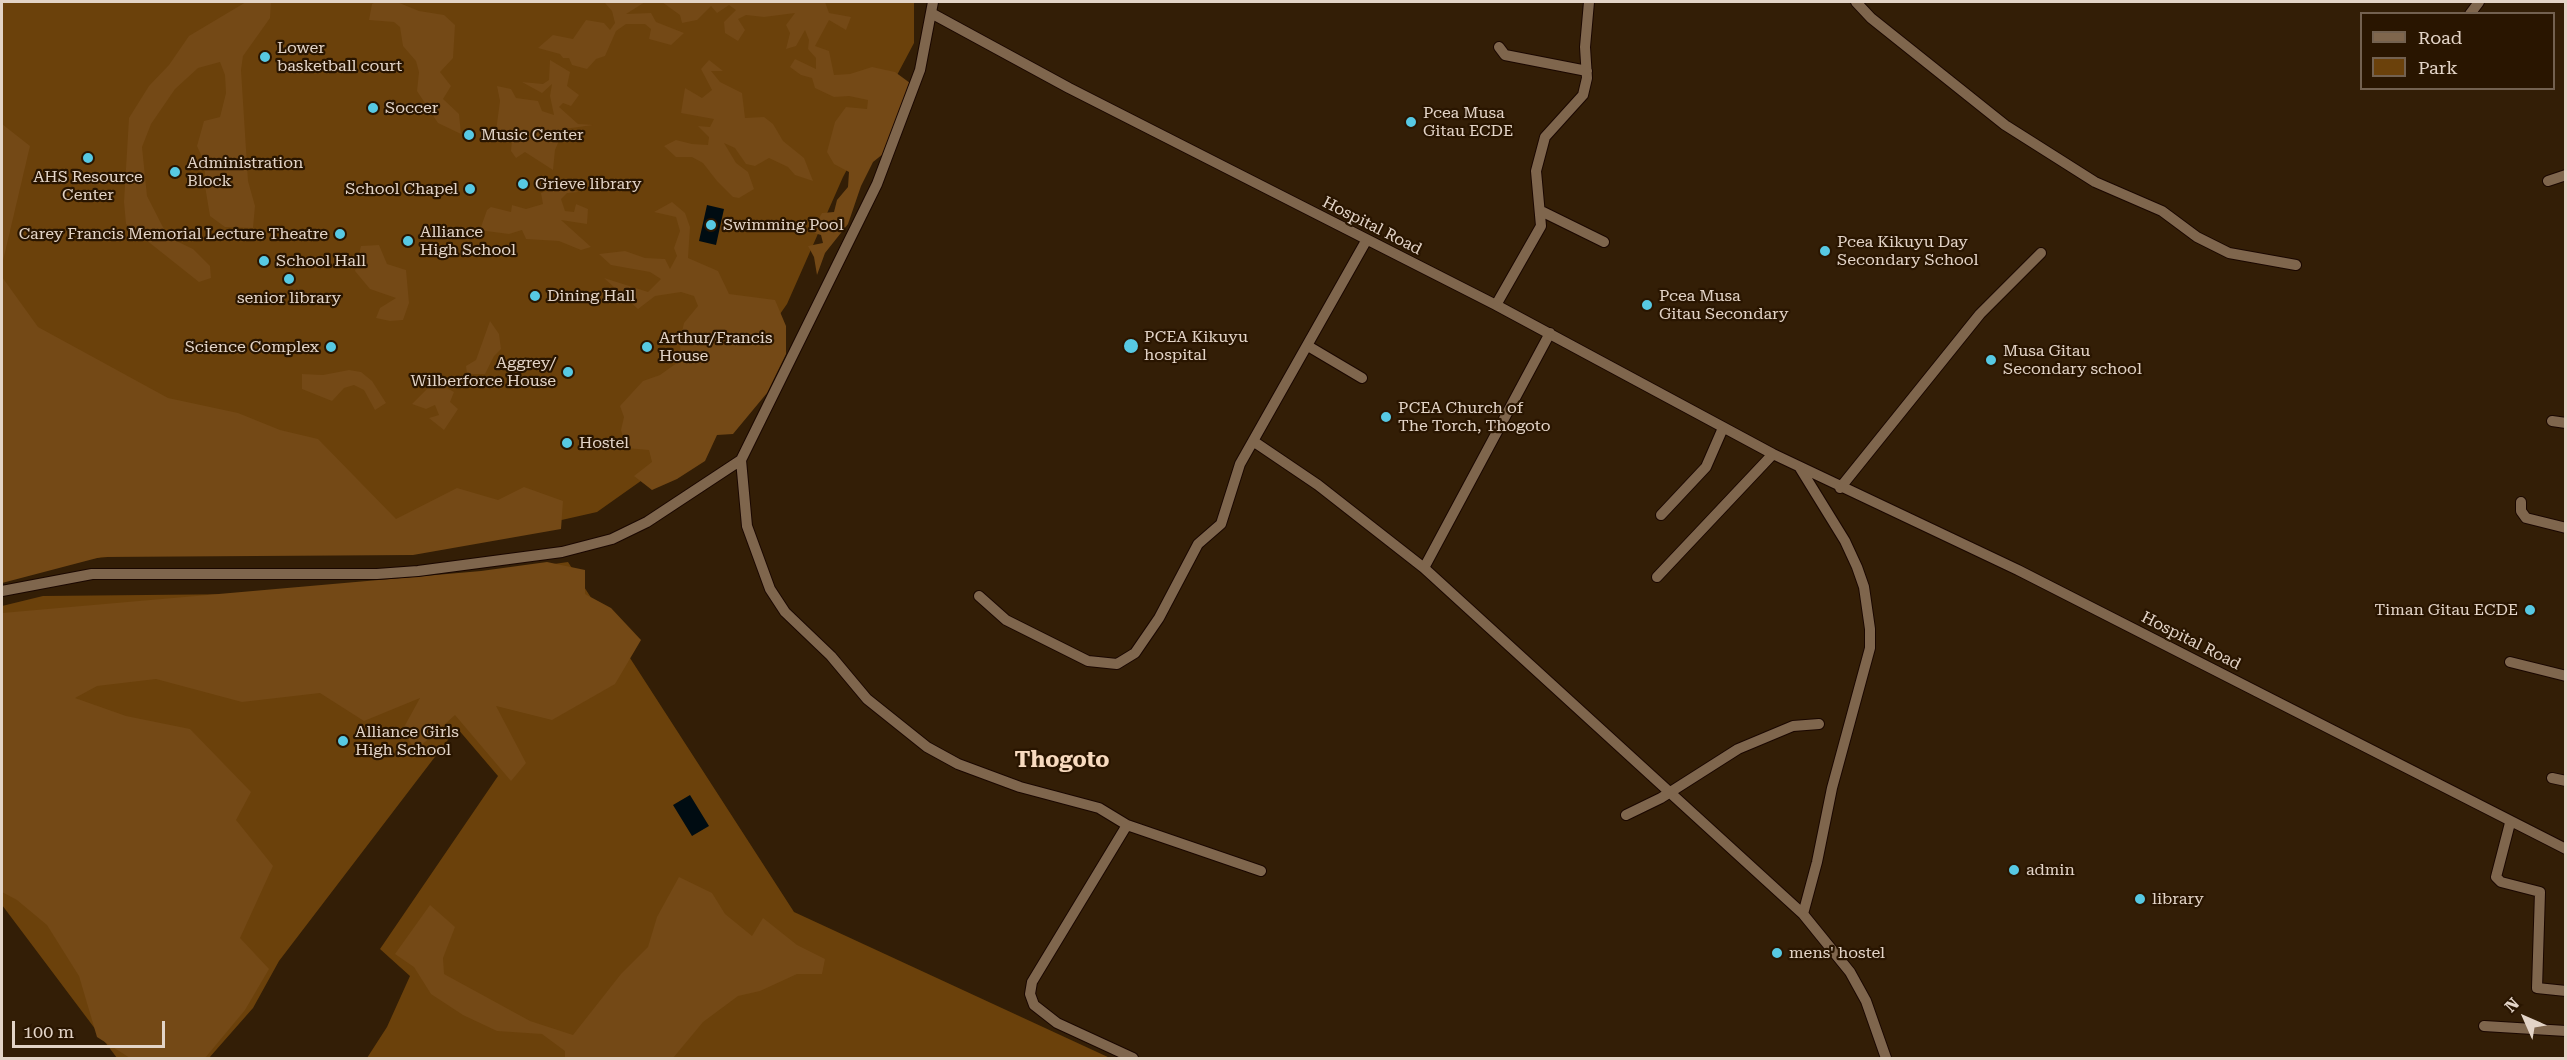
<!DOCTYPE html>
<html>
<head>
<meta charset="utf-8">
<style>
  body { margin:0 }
  #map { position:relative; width:2567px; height:1060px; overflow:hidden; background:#331e06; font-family:"Roboto Serif",serif }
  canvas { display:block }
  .frame { position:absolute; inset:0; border:3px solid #e3d4c7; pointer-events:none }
  .legend { position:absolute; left:2360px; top:12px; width:195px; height:78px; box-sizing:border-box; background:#291500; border:2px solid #736150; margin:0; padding:8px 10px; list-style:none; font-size:18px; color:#e3d4c7 }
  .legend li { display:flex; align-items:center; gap:12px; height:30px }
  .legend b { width:30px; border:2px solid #736150 }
  .north { position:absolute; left:2495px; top:988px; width:60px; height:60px; -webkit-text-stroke:4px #291500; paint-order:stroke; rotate:315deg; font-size:16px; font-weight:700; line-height:24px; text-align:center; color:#e3d4c7 }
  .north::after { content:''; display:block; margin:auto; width:21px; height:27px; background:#e3d4c7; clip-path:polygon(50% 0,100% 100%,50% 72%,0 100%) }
  .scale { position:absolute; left:12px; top:1021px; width:153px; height:27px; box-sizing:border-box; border:3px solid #e3d4c7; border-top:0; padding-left:8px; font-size:18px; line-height:21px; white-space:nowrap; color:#e3d4c7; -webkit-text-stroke:4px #291500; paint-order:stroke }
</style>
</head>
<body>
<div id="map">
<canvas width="2567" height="1060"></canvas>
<div class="frame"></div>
<ul class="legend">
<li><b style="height:8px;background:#7f664d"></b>Road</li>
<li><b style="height:16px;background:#6b410b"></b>Park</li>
</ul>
<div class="north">N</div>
<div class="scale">100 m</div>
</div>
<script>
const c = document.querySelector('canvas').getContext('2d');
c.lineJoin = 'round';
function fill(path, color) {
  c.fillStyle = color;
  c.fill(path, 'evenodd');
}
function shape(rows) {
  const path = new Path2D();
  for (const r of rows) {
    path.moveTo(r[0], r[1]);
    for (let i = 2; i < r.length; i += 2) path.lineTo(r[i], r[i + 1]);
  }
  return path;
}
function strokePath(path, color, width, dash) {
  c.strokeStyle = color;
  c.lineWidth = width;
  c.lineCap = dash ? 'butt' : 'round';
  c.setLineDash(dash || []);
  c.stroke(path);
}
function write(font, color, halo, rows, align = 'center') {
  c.font = font + ' "Roboto Serif",serif';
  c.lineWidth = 4.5;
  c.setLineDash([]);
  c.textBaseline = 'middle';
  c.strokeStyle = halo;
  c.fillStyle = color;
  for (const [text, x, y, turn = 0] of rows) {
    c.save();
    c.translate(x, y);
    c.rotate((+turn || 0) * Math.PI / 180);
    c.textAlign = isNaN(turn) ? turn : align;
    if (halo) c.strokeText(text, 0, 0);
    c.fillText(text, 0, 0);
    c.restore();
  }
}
fill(shape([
  [2,2,914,2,914,43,843,177,787,304,718,403,662,466,597,512,442,547,129,555,43,563,2,572],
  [568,562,794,912,1110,1058,367,1058,387,1027,410,976,380,949,498,776,457,728,279,961,253,1008,209,1058,117,1058,2,905,2,606,43,596,349,593]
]), '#6b410b');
fill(shape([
  [246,2,271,2,270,18,243,56,241,70,248,181,255,206,253,228,225,227,210,216,205,186,205,164,197,146,204,121,220,117,226,93,225,75,220,62,198,68,175,89,151,124,142,147,147,196,168,237,193,249,210,266,211,278,199,282,126,224,124,202,129,118,149,86,169,65,189,36],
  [376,2,397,2,419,11,444,15,455,25,453,58,440,72,451,86,443,99,459,114,461,134,438,123,417,91,419,72,416,61,403,46,400,27,394,22,369,20,372,4],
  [597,2,645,2,626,14,651,13,656,22,684,33,671,45,649,39,651,29,645,24,626,24,616,31,605,56,596,59,587,69,572,65,569,58,563,58,560,54,538,48,553,35,573,39,586,20,604,23,610,30,615,23,612,11,605,3],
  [656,2,825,2,829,13,851,17,846,30,829,20,815,46,829,51,834,75,850,74,872,67,895,72,910,83,883,154,873,162,861,186,848,224,825,253,817,275,814,257,808,246,823,243,821,235,811,232,822,213,834,212,837,200,848,187,849,172,834,164,827,152,835,122,846,107,867,109,868,100,849,96,834,97,815,88,812,78,801,75,790,67,795,59,816,69,816,58,808,49,809,40,805,30,796,46,786,49,790,33,786,25,795,13,764,17,746,15,738,19,745,30,738,41,725,33,724,22,736,10,729,5,717,13,711,6,697,20,682,23,680,15,662,2],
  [550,60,570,72,567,86,579,95,571,106,563,103,559,107,578,124,593,125,564,129,555,150,553,170,525,152,516,158,511,151,512,139,496,131,500,101,497,86,511,89,516,98,538,101,542,111,554,115,550,96,552,84,542,93,522,82,543,84,549,80],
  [709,60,723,71,711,71,720,82,742,93,745,118,764,117,773,124,783,141,804,158,813,181,795,175,788,167,769,158,755,166,746,164,735,148,724,143,736,163,748,172,754,189,739,198,733,197,717,181,703,163,692,157,676,157,664,146,676,140,692,144,708,145,709,137,698,126,710,127,714,119,681,113,685,88,702,98,712,90,701,69],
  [2,124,30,146,2,265],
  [560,186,579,192,567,193,561,199,565,211,574,212,576,204,588,209,587,224,561,220,591,247,581,250,559,241,526,239,522,230,509,234,463,228,481,227,487,210,491,207,511,212,512,205,526,209,543,204,541,193],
  [672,202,685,213,690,227,688,258,718,271,729,294,775,300,786,326,786,354,767,393,733,434,717,435,705,461,677,479,652,490,634,476,652,462,649,450,626,448,621,430,624,417,620,406,643,381,660,375,681,360,680,340,684,323,698,306,694,296,681,292,655,296,638,309,604,278,648,292,661,279,650,272,611,265,599,254,625,251,645,258,665,259,670,269,677,256,674,248,680,231,676,217,654,212],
  [379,245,387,264,406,270,409,303,403,320,390,321,376,318,380,308,396,298,370,289,355,271,361,246],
  [2,277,38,327,168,398,238,413,280,430,318,439,396,519,457,488,498,500,524,487,563,501,561,529,413,555,101,557,2,583],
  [490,321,499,334,501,349,494,356,485,374,467,374,466,366,476,360],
  [349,370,361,372,372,381,386,403,375,410,364,390,354,385,344,388,332,401,302,389,302,374,323,375],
  [430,374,441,385,454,392,450,402,458,409,444,430,429,418,439,415,435,405,426,409,412,404,427,389,422,376],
  [547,562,585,570,585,594,611,608,641,640,615,684,552,720,496,706,526,763,511,781,455,715,415,751,403,729,420,698,364,721,320,693,242,702,156,679,97,686,75,698,126,716,190,729,251,792,236,820,273,866,240,938,269,969,245,1010,205,1058,130,1058,97,1037,79,976,47,925,17,900,2,892,2,613,481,571],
  [679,877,712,893,725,914,752,936,763,918,797,945,825,959,822,974,797,974,760,991,738,996,703,1022,673,1058,565,1058,565,1051,542,1034,497,1031,463,1015,431,994,414,967,395,954,430,905,455,927,443,958,444,974,530,1021,573,1035,621,974,648,947,657,917]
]), '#744916');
fill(shape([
  [707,205,724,209,716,245,699,241],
  [690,795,709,826,692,836,673,805]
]), '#000c12');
const street = shape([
  [1856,2,1871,18,2005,125,2095,182,2162,211,2197,237,2229,253,2296,265],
  [931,13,1069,88,1496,305,1773,454,2018,570,2566,849],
  [2470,14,2479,2],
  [1499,47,1505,55,1587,71],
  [2548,181,2566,175],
  [1541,211,1604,242],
  [1496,305,1541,226,1536,171,1545,137,1583,95,1587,78,1585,47,1589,2],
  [1308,346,1362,378],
  [2552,421,2566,423],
  [1253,441,1318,485,1424,568,1803,914,1850,972,1866,1001,1886,1058],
  [741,460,747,526,770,589,785,612,831,656,867,699,927,747,958,764,1020,787,1099,808,1127,825],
  [1800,468,1845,541,1857,567,1864,587,1870,629,1870,648,1832,788,1817,862,1803,914],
  [1840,488,1980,314,2041,253],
  [2521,502,2521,511,2526,518,2566,528],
  [1661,515,1706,467,1723,428],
  [1424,568,1550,333],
  [1657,577,1773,454],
  [2,591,92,574,377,574,418,571,562,552,612,539,647,522,741,460,877,184,920,70,933,2],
  [979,596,1006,620,1088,661,1117,664,1135,653,1159,618,1198,544,1221,524,1240,464,1366,241],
  [2510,662,2566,676],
  [2552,778,2566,781],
  [1626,815,1661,798,1738,749,1793,726,1819,724],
  [2510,823,2496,877,2501,882,2540,892,2537,988,2566,991],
  [2484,1026,2566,1031],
  [1133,1058,1057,1023,1034,1005,1030,994,1032,982,1127,825,1261,871]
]);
strokePath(street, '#1a0700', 12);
strokePath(street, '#7f664d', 10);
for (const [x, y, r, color] of [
  [265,57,6,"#57c9e3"],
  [373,108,6,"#57c9e3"],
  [1411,122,6,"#57c9e3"],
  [469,135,6,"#57c9e3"],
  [88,158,6,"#57c9e3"],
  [175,172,6,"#57c9e3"],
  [523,184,6,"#57c9e3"],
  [470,189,6,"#57c9e3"],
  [711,225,6,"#57c9e3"],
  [340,234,6,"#57c9e3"],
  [408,241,6,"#57c9e3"],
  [1825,251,6,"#57c9e3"],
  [264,261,6,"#57c9e3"],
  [289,279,6,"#57c9e3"],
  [535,296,6,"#57c9e3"],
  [1647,305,6,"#57c9e3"],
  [1131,346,8,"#57c9e3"],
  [331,347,6,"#57c9e3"],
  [647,347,6,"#57c9e3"],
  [1991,360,6,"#57c9e3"],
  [568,372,6,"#57c9e3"],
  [1386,417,6,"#57c9e3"],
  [567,443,6,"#57c9e3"],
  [2530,610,6,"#57c9e3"],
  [343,741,6,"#57c9e3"],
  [2014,870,6,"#57c9e3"],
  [2140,899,6,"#57c9e3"],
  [1777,953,6,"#57c9e3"]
]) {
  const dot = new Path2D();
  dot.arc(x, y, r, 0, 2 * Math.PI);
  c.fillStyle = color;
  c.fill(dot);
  strokePath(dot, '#291500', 2);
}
write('16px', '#e3d4c7', '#291500', [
  ["Lower",277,48],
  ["basketball court",277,66],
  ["Soccer",385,108],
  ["Pcea Musa",1423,113],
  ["Gitau ECDE",1423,131],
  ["Music Center",481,135],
  ["Administration",187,163],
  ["Block",187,181],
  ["AHS Resource",88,177,"center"],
  ["Center",88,195,"center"],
  ["Grieve library",535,184],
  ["School Chapel",458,189,"right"],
  ["Swimming Pool",723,225],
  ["Alliance",420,232],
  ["High School",420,250],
  ["Carey Francis Memorial Lecture Theatre",328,234,"right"],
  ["Pcea Kikuyu Day",1837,242],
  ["Secondary School",1837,260],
  ["School Hall",276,261],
  ["Dining Hall",547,296],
  ["Pcea Musa",1659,296],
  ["Gitau Secondary",1659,314],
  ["senior library",289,298,"center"],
  ["PCEA Kikuyu",1144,337],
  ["hospital",1144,355],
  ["Arthur/Francis",659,338],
  ["House",659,356],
  ["Science Complex",319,347,"right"],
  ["Musa Gitau",2003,351],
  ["Secondary school",2003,369],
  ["Aggrey/",556,363,"right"],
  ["Wilberforce House",556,381,"right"],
  ["PCEA Church of",1398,408],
  ["The Torch, Thogoto",1398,426],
  ["Hostel",579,443],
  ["Timan Gitau ECDE",2518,610,"right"],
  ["Alliance Girls",355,732],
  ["High School",355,750],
  ["admin",2026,870],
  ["library",2152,899],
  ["mens' hostel",1789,953]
], 'left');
write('16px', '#e3d4c7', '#291500', [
  ["Hospital Road",1372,226,27],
  ["Hospital Road",2191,641,27]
]);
write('bold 22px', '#f7dabf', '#291500', [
  ["Thogoto",1062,761]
]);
</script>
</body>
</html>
